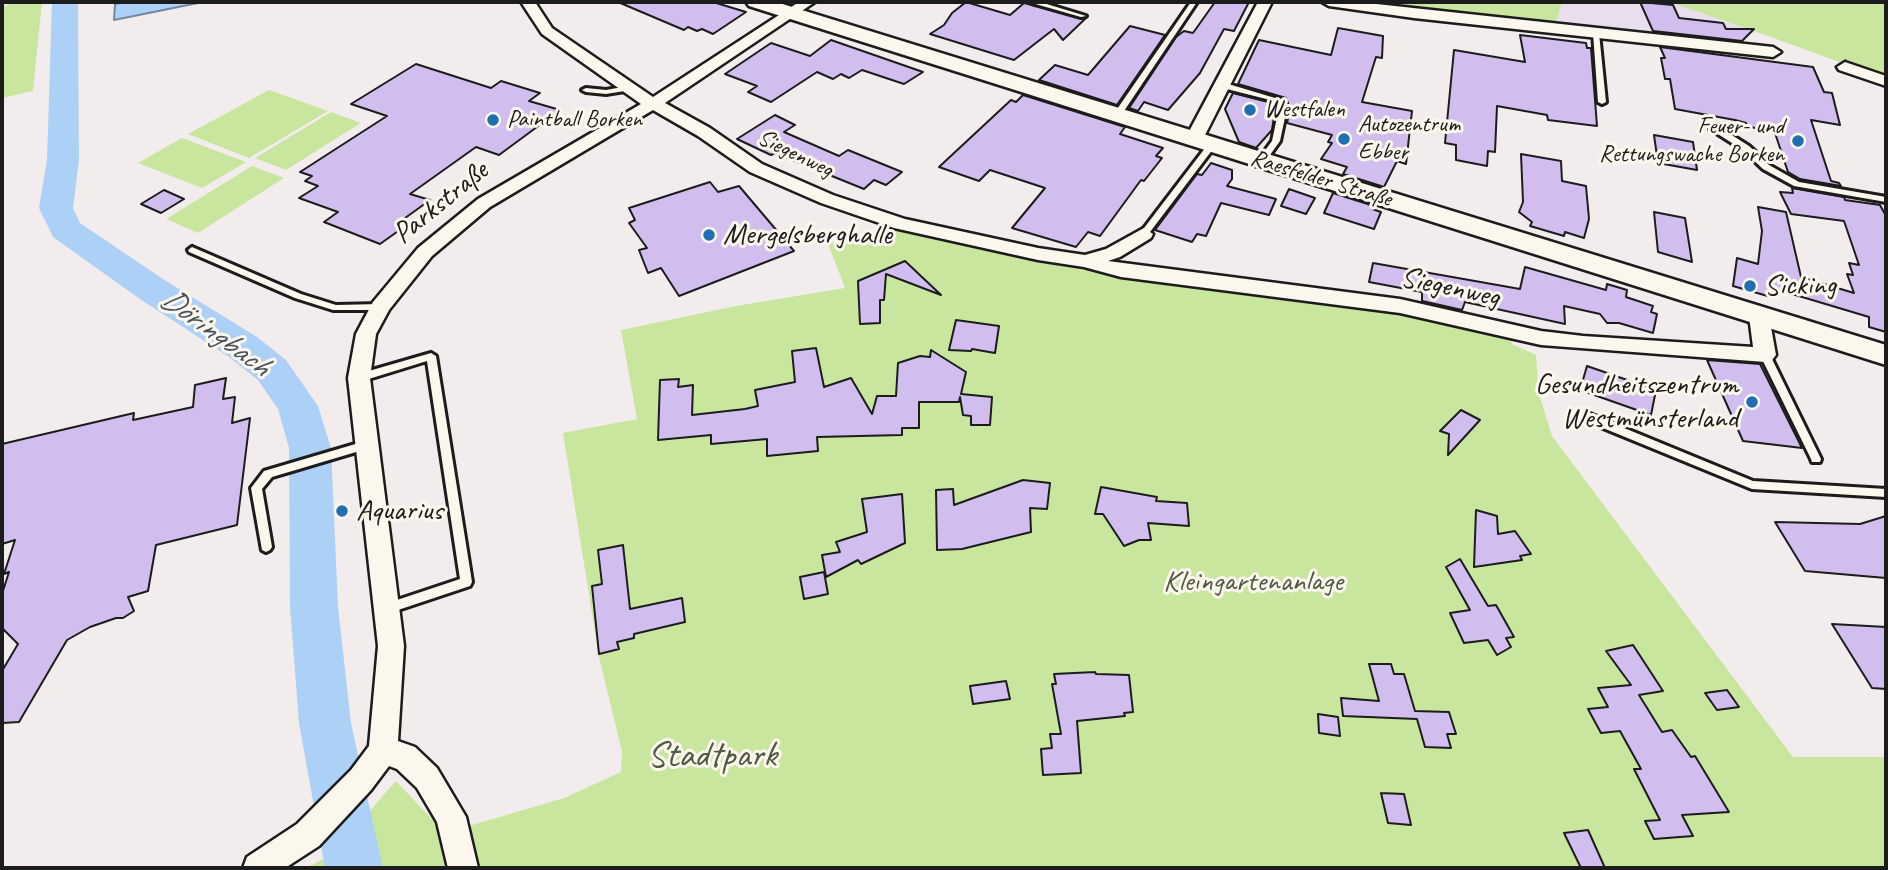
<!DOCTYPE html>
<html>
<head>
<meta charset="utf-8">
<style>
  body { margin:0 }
  #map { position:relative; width:1888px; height:870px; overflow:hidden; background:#f3eced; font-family:Caveat,sans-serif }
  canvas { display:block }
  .frame { position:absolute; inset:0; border:4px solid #1c1c1c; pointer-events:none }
</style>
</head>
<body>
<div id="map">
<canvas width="1888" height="870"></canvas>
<div class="frame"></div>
</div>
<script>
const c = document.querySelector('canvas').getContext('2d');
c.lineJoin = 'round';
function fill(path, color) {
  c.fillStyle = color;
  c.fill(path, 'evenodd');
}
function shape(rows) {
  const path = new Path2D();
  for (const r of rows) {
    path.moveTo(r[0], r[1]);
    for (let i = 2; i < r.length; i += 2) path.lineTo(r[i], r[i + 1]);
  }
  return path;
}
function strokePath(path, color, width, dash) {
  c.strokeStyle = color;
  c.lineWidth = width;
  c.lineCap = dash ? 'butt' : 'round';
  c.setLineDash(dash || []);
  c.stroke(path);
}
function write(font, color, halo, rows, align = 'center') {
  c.font = font + ' Caveat,sans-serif';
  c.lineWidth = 6;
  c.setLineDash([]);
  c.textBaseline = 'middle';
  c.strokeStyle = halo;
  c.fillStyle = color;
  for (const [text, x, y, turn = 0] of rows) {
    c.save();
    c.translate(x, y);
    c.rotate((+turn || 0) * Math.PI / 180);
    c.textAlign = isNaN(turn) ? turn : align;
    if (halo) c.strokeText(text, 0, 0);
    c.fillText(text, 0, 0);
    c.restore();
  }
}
fill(shape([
  [1562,2,1669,2,1757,32,1729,41,1556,23]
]), '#e9deee');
fill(shape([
  [15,2,42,2,33,91,2,98,2,7],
  [1385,2,1562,2,1556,23],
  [1669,2,1886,2,1886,79,1757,32],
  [269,90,328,111,249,158,188,134],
  [331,112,361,123,286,170,255,158],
  [182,138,246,162,202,188,138,163],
  [252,166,284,178,198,233,166,219],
  [894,228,1053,262,1177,283,1404,312,1510,335,1512,344,1536,355,1539,394,1552,436,1793,757,1886,757,1886,868,306,868,331,855,396,781,445,833,564,798,621,772,622,752,599,657,563,433,637,419,621,330,736,306,845,288,828,244]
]), '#c8e69e');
const water = shape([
  [125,2,203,2,114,20,115,4,125,2]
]);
fill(water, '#add1f6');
strokePath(water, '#73899f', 2);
fill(shape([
  [52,2,78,2,79,160,73,208,80,223,163,279,257,337,286,360,318,406,331,448,338,607,351,723,383,868,325,868,299,723,290,607,289,448,278,409,258,380,229,357,137,297,53,237,39,208,47,160,52,2]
]), '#add1f6');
const building = shape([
  [618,2,713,2,746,12,713,34,702,29,697,31,688,27,684,30,618,2],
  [966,2,1010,15,1024,3,1085,19,1063,40,1054,29,1014,60,930,34,944,25,952,13,966,2],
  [1215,2,1249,2,1234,31,1224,29,1200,73,1168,110,1144,102,1138,111,1129,108,1176,37,1184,31,1193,33,1215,2],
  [1640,2,1673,5,1679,18,1723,23,1726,29,1754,29,1742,41,1653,31,1640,2],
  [1130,26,1165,35,1117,105,1039,80,1055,65,1088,75,1130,26],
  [1338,28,1383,36,1382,58,1376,57,1362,102,1412,111,1406,164,1397,161,1384,187,1343,174,1347,167,1321,159,1332,143,1328,142,1332,135,1287,123,1290,109,1286,98,1238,84,1259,40,1331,55,1338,28],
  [1520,35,1586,43,1587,48,1591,48,1597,126,1548,120,1547,115,1497,106,1495,152,1488,151,1487,166,1456,160,1456,145,1445,143,1454,50,1525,62,1520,35],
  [831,40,923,72,904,84,862,70,849,78,841,74,833,79,817,72,771,102,748,92,757,86,725,74,771,43,810,56,831,40],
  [1660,47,1813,67,1824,92,1832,93,1840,125,1811,120,1831,181,1839,183,1841,186,1800,179,1788,172,1775,133,1747,126,1746,123,1735,120,1675,109,1670,79,1665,79,1661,58,1665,58,1660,47],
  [416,64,491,88,501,81,540,93,529,101,560,110,499,155,476,147,410,194,430,200,401,221,408,224,380,244,324,222,338,212,299,198,318,186,305,181,312,176,300,172,387,116,351,104,416,64],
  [1233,93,1276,104,1272,130,1256,148,1239,142,1225,109,1233,93],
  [1023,95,1125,127,1120,134,1163,148,1156,156,1162,158,1144,181,1141,180,1100,236,1088,232,1076,247,1012,228,1045,188,990,170,979,181,939,167,1011,100,1016,102,1023,95],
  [775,115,795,125,784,132,839,156,848,150,902,172,886,185,874,180,864,189,775,153,771,155,737,139,775,115],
  [1654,135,1693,142,1697,170,1658,163,1654,135],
  [1521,154,1561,161,1562,181,1586,186,1589,219,1584,238,1565,232,1564,236,1530,226,1532,222,1519,212,1523,202,1521,154],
  [1211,163,1232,170,1232,179,1227,186,1276,199,1269,215,1221,203,1206,236,1197,234,1192,242,1155,230,1197,174,1202,175,1211,163],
  [710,182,718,192,739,186,794,251,679,296,661,268,648,273,639,250,647,248,629,223,635,220,629,208,710,182],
  [1792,188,1844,197,1845,200,1880,205,1886,216,1886,332,1869,327,1869,317,1772,288,1771,297,1733,286,1737,258,1758,264,1762,231,1758,207,1786,212,1801,277,1854,293,1847,274,1853,275,1849,263,1859,265,1844,221,1791,214,1780,192,1793,193,1792,188],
  [1289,189,1315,198,1306,214,1281,206,1289,189],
  [164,190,184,199,161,213,141,204,164,190],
  [1333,193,1374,206,1372,209,1381,212,1374,229,1324,213,1333,193],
  [1654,212,1685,218,1692,262,1658,252,1654,212],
  [905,261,941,295,886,274,884,300,880,300,880,323,860,324,858,281,905,261],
  [1373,263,1520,289,1525,267,1606,290,1607,284,1627,290,1626,297,1653,306,1651,312,1657,314,1653,333,1619,323,1607,323,1600,314,1564,306,1565,324,1465,302,1462,310,1422,301,1422,292,1369,282,1373,263],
  [956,320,999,326,995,353,972,349,971,351,949,350,956,320],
  [816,348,824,387,851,378,872,414,877,396,896,396,898,363,920,356,930,357,931,350,966,372,961,394,992,397,990,425,971,425,971,416,963,415,960,397,959,402,919,402,919,428,902,428,902,435,817,437,818,451,767,456,767,439,711,444,711,435,658,440,660,380,679,379,678,387,693,385,692,415,745,409,758,406,755,390,795,382,792,351,816,348],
  [1707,360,1760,364,1802,448,1743,441,1707,360],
  [1587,366,1656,390,1651,415,1580,390,1587,366],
  [226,378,223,399,235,397,232,423,250,418,237,525,156,545,148,591,128,597,134,611,123,618,116,618,90,627,67,640,19,722,2,723,2,671,18,644,2,628,2,594,9,572,4,574,15,540,2,544,2,444,134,413,133,420,193,407,195,385,226,378],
  [1461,410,1480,420,1448,455,1449,434,1440,431,1461,410],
  [1023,480,1050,483,1047,509,1030,508,1031,532,962,549,937,550,936,490,953,489,954,505,1023,480],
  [1101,487,1157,497,1156,501,1187,503,1189,526,1148,523,1151,540,1139,540,1124,546,1103,514,1095,514,1101,487],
  [902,494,905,543,861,564,858,560,826,577,822,555,840,552,836,542,867,532,862,499,902,494],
  [1476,510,1497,516,1498,534,1515,531,1531,554,1520,556,1522,560,1474,567,1476,510],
  [1886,516,1886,578,1805,571,1775,522,1860,524,1886,516],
  [623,545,630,609,682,598,685,622,634,634,634,638,617,642,619,649,599,654,592,586,602,584,598,550,623,545],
  [1460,559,1488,606,1496,605,1514,637,1506,638,1511,647,1497,655,1488,640,1464,643,1450,613,1470,610,1446,567,1460,559],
  [824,572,828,594,804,599,800,577,824,572],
  [1832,624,1886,627,1886,689,1872,688,1832,624],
  [1633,645,1663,691,1639,695,1662,732,1672,730,1691,757,1695,756,1729,812,1682,815,1693,836,1654,839,1645,821,1660,820,1634,769,1641,769,1620,731,1601,733,1588,709,1608,707,1598,688,1631,685,1606,651,1633,645],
  [1369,664,1391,664,1394,674,1404,674,1415,711,1449,712,1456,734,1447,734,1451,748,1425,747,1417,719,1343,716,1341,698,1379,701,1369,664],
  [1095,672,1096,674,1129,675,1133,712,1124,713,1125,716,1077,721,1081,773,1043,775,1041,749,1052,748,1050,734,1061,734,1052,684,1056,684,1054,674,1095,672],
  [1006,681,1010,699,973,704,970,686,1006,681],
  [1727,690,1739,707,1717,710,1705,693,1727,690],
  [1318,714,1338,717,1340,736,1319,733,1318,714],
  [1381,793,1404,794,1411,825,1388,823,1381,793],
  [1588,830,1605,868,1581,868,1564,833,1588,830]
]);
fill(building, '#d1beef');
strokePath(building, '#1c1c1c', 2);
const service = shape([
  [1031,2,1040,2,1086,16,1081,17,1032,3,1031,2],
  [1191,2,1197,2,1120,117,1114,117,1113,115,1191,2],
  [1596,31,1599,33,1606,102,1602,104,1598,102,1593,33,1596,31],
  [1219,83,1225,83,1285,101,1287,108,1280,141,1265,162,1259,162,1258,160,1272,141,1279,108,1278,102,1219,87,1219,83],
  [628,86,632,88,631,90,606,94,586,92,582,90,586,88,606,90,628,86],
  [1710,125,1716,125,1749,146,1769,165,1799,182,1886,197,1886,202,1794,186,1763,169,1743,150,1710,129,1710,125],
  [1209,143,1212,143,1216,145,1147,236,1141,236,1141,232,1209,143],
  [192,247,301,294,336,305,380,304,385,307,380,310,333,310,295,298,189,252,188,250,192,247],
  [1765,352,1770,355,1821,459,1820,462,1812,462,1811,459,1760,355,1765,352],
  [431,353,436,356,472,582,470,586,386,614,382,613,380,609,382,605,460,579,427,361,359,382,354,378,355,375,431,353],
  [1590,414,1753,481,1886,489,1886,497,1752,489,1586,421,1585,418,1590,414],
  [369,440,373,441,374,444,373,447,272,477,262,489,272,547,270,550,266,552,262,550,251,488,264,471,369,440]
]);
const minor = shape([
  [521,2,535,2,552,28,653,97,799,2,815,2,665,103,710,128,762,164,833,195,905,219,1038,248,1085,255,1106,249,1144,228,1153,234,1151,238,1120,257,1108,261,1400,299,1541,331,1583,336,1753,347,1749,316,1752,311,1759,309,1766,311,1769,316,1776,355,1772,360,1765,362,1541,345,1400,313,1121,277,1084,267,1038,260,894,228,821,203,750,172,698,136,653,110,490,207,432,256,389,310,376,334,370,378,404,646,398,741,415,747,437,768,466,817,478,868,448,868,437,822,417,788,397,769,389,766,371,790,319,846,285,868,243,868,247,857,297,824,351,770,369,746,378,646,348,378,356,334,373,302,418,248,478,199,641,104,542,34,521,2],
  [1258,2,1272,2,1203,139,1200,143,1188,143,1185,139,1258,2],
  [1322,2,1358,2,1773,47,1781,52,1773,57,1414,18,1329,6,1322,2],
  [1845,62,1886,76,1886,86,1839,70,1837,67,1845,62]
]);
const secondary = shape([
  [746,2,776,2,1886,345,1886,365,749,6,746,2]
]);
strokePath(service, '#1c1c1c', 6);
strokePath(minor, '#1c1c1c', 5);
strokePath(secondary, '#1c1c1c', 5);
fill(service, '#fbf7ec');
fill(minor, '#fbf7ec');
fill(secondary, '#fbf7ec');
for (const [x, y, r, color] of [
  [1250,110,7,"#1f6fb2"],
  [493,120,7,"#1f6fb2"],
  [1344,139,7,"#1f6fb2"],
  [1798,141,7,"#1f6fb2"],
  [709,235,7,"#1f6fb2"],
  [1750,286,7,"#1f6fb2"],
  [1752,402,7,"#1f6fb2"],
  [342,511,7,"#1f6fb2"]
]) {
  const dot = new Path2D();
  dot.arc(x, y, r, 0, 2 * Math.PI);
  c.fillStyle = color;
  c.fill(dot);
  strokePath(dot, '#fbf7ec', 2.5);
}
write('24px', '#1c1c1c', '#fbf7ec', [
  ["Westfalen",1264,110],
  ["Paintball Borken",507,120],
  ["Autozentrum",1358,125],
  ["Ebber",1358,153],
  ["Feuer- und",1784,127,"right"],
  ["Rettungswache Borken",1784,155,"right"]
], 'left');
write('24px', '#1c1c1c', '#fbf7ec', [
  ["Siegenweg",795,154,26],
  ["Raesfelder Straße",1321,179,17]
]);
write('30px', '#1c1c1c', '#fbf7ec', [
  ["Parkstraße",441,203,-39],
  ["Siegenweg",1450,288,12]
]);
write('30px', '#1c1c1c', '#fbf7ec', [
  ["Mergelsberghalle",723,235],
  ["Sicking",1764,286],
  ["Gesundheitszentrum",1738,385,"right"],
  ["Westmünsterland",1738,419,"right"],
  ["Aquarius",356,511]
], 'left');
write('30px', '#505943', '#fbf7ec', [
  ["Kleingartenanlage",1253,582]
]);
write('italic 32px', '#48525d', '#fbf7ec', [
  ["Döringbach",215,333,36]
]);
write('37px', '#505943', '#fbf7ec', [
  ["Stadtpark",712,756]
]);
</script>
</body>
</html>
